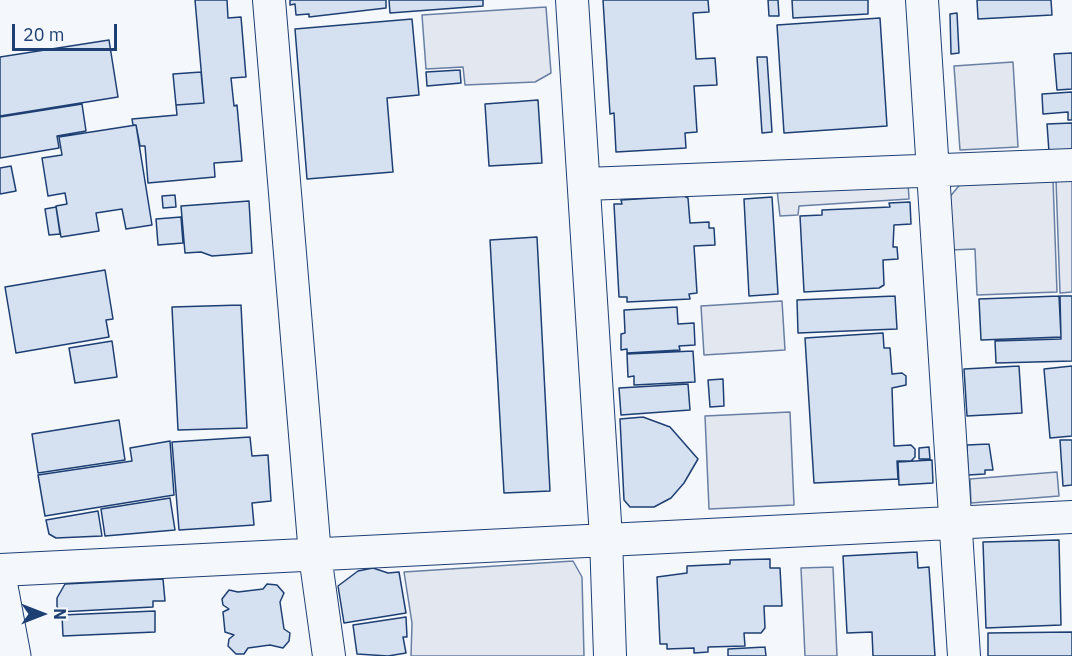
<!DOCTYPE html>
<html>
<head>
<meta charset="utf-8">
<style>
  body { margin:0 }
  #map { position:relative; width:1072px; height:656px; overflow:hidden; background:#f4f7fb; font-family:"IBM Plex Sans",sans-serif }
  canvas { display:block }
  .north { position:absolute; left:12px; top:584px; width:60px; height:60px; -webkit-text-stroke:4px #f4f7fb; paint-order:stroke; rotate:90deg; font-size:16px; font-weight:700; line-height:24px; text-align:center; color:#1d3f73 }
  .north::after { content:''; display:block; margin:auto; width:21px; height:27px; background:#1d3f73; clip-path:polygon(50% 0,100% 100%,50% 72%,0 100%) }
  .scale { position:absolute; left:12px; top:24px; width:105px; height:27px; box-sizing:border-box; border:3px solid #1d3f73; border-top:0; padding-left:8px; font-size:18px; line-height:21px; white-space:nowrap; color:#1d3f73; -webkit-text-stroke:4px #f4f7fb; paint-order:stroke }
</style>
</head>
<body>
<div id="map">
<canvas width="1072" height="656"></canvas>
<div class="north">N</div>
<div class="scale">20 m</div>
</div>
<script>
const c = document.querySelector('canvas').getContext('2d');
c.lineJoin = 'round';
function fill(path, color) {
  c.fillStyle = color;
  c.fill(path, 'evenodd');
}
function shape(rows) {
  const path = new Path2D();
  for (const r of rows) {
    path.moveTo(r[0], r[1]);
    for (let i = 2; i < r.length; i += 2) path.lineTo(r[i], r[i + 1]);
  }
  return path;
}
function strokePath(path, color, width, dash) {
  c.strokeStyle = color;
  c.lineWidth = width;
  c.lineCap = dash ? 'butt' : 'round';
  c.setLineDash(dash || []);
  c.stroke(path);
}
const parking = shape([
  [546,7,551,73,535,82,465,85,463,67,426,69,422,15,546,7],
  [1013,62,1018,147,960,150,954,66,1013,62],
  [1072,179,1072,292,1060,293,1056,180,1072,179],
  [1053,180,1057,292,977,295,975,249,950,250,948,199,963,181,1053,180],
  [908,182,909,199,799,206,798,215,780,216,777,190,908,182],
  [782,301,785,350,704,355,701,306,782,301],
  [790,412,794,505,709,509,705,416,790,412],
  [1057,472,1059,496,971,503,970,479,1057,472],
  [573,561,582,577,584,656,411,656,412,623,404,572,573,561],
  [833,567,837,656,805,656,801,568,833,567]
]);
fill(parking, '#e3e8f0');
strokePath(parking, '#687fa3', 1.5);
const building = shape([
  [195,0,227,0,228,18,241,17,246,77,231,78,234,106,237,105,242,161,214,163,215,177,148,183,145,146,140,146,136,125,133,125,132,119,177,115,176,105,204,103,195,0],
  [290,0,386,0,386,8,309,17,309,14,296,15,295,4,290,5,290,0],
  [389,0,483,0,483,6,390,13,389,0],
  [603,0,708,0,709,12,693,13,696,59,715,58,717,85,694,86,697,132,685,133,686,148,616,152,614,113,610,114,603,0],
  [768,0,778,0,779,16,769,16,768,0],
  [792,0,868,0,868,14,793,18,792,0],
  [977,0,1051,0,1052,15,978,19,977,0],
  [957,13,959,53,951,54,950,14,957,13],
  [880,18,887,126,784,133,777,25,880,18],
  [412,19,419,95,387,98,393,172,307,179,295,29,412,19],
  [109,40,118,97,0,116,0,57,109,40],
  [1072,53,1072,89,1057,90,1054,54,1072,53],
  [757,57,767,57,772,132,762,133,757,57],
  [460,70,461,83,427,86,426,72,460,70],
  [201,72,204,103,176,105,173,74,201,72],
  [1072,92,1072,120,1068,120,1068,112,1043,114,1042,94,1072,92],
  [538,100,542,163,489,166,485,104,538,100],
  [82,104,86,131,57,136,59,148,0,158,0,117,82,104],
  [1072,123,1072,151,1049,152,1047,124,1072,123],
  [136,125,152,225,126,229,122,209,96,213,99,231,61,237,56,206,67,204,65,193,48,196,42,158,62,155,59,137,136,125],
  [11,166,16,191,0,194,0,168,11,166],
  [175,195,176,207,163,208,162,196,175,195],
  [684,196,688,198,690,223,709,222,709,228,714,228,715,245,694,246,697,293,689,294,690,299,627,302,627,297,619,297,614,204,622,204,621,200,684,196],
  [772,197,778,294,749,296,744,199,772,197],
  [249,201,252,253,212,256,201,252,185,253,181,206,249,201],
  [910,202,911,224,894,225,893,247,897,247,898,259,883,260,884,285,879,288,804,292,800,216,822,215,822,210,890,207,889,203,910,202],
  [56,207,60,234,49,235,45,209,56,207],
  [181,217,183,243,158,245,156,219,181,217],
  [537,237,550,491,504,493,490,240,537,237],
  [105,270,113,319,106,320,109,337,16,353,5,287,105,270],
  [895,296,897,329,798,333,797,300,895,296],
  [1059,296,1061,337,981,340,979,299,1059,296],
  [1060,296,1072,296,1072,361,996,363,995,341,1061,339,1060,296],
  [241,305,247,428,178,430,172,307,241,305],
  [677,307,678,324,694,323,695,345,679,346,680,350,627,353,627,349,621,350,621,334,625,333,624,310,677,307],
  [883,333,884,348,890,348,892,374,902,373,906,376,906,385,892,388,894,446,911,445,915,449,915,457,911,461,897,461,898,479,814,483,805,338,883,333],
  [112,341,117,377,75,383,69,348,112,341],
  [693,351,695,382,634,385,634,376,628,377,627,354,693,351],
  [1019,366,1022,413,967,416,964,369,1019,366],
  [1072,366,1072,436,1050,438,1044,369,1072,366],
  [723,379,724,406,710,407,708,380,723,379],
  [688,384,690,410,621,415,619,388,688,384],
  [643,417,670,427,698,459,684,483,671,498,654,507,630,507,624,500,620,419,643,417],
  [119,420,125,460,38,473,32,434,119,420],
  [250,437,252,456,268,455,271,501,252,503,254,525,179,530,172,442,250,437],
  [1060,440,1072,440,1072,485,1063,486,1060,440],
  [170,441,174,495,45,516,38,475,132,461,130,448,170,441],
  [989,444,993,470,985,470,985,474,968,475,967,445,989,444],
  [929,447,930,459,919,459,919,448,929,447],
  [932,460,933,483,899,485,898,462,932,460],
  [170,498,175,530,105,536,101,509,170,498],
  [98,511,102,536,56,538,49,534,46,520,98,511],
  [1059,540,1061,625,986,628,983,542,1059,540],
  [917,552,918,568,929,567,935,656,873,656,872,632,847,633,843,556,917,552],
  [770,559,770,568,780,568,782,606,764,606,765,628,761,633,744,633,745,646,708,647,708,652,694,653,694,648,667,649,667,644,660,644,657,577,687,573,687,566,730,564,730,560,770,559],
  [373,568,388,573,399,572,406,613,344,623,338,586,358,571,373,568],
  [163,579,165,601,153,601,153,607,59,612,57,606,57,598,65,584,163,579],
  [267,584,277,585,284,593,280,602,284,629,290,633,289,641,283,648,270,645,248,648,244,654,236,654,228,646,229,639,234,635,225,632,223,612,229,609,223,605,222,599,229,590,238,592,263,589,267,584],
  [155,611,155,632,63,636,62,615,155,611],
  [406,617,407,637,403,637,406,653,388,656,357,654,353,625,406,617],
  [1072,632,1072,656,988,656,988,633,1072,632],
  [765,647,766,656,728,656,728,649,765,647]
]);
fill(building, '#d5e0f0');
strokePath(building, '#1d3f73', 1.5);
const street = shape([
  [269,0,315,555,329,656],
  [572,0,606,538,610,656],
  [922,0,964,656],
  [586,184,1072,165],
  [0,570,1072,517]
]);
const secondary = shape([
  [0,581,14,656]
]);
strokePath(street, '#1d3f73', 34);
strokePath(secondary, '#1d3f73', 35);
strokePath(street, '#f4f7fb', 32);
strokePath(secondary, '#f4f7fb', 33);
</script>
</body>
</html>
